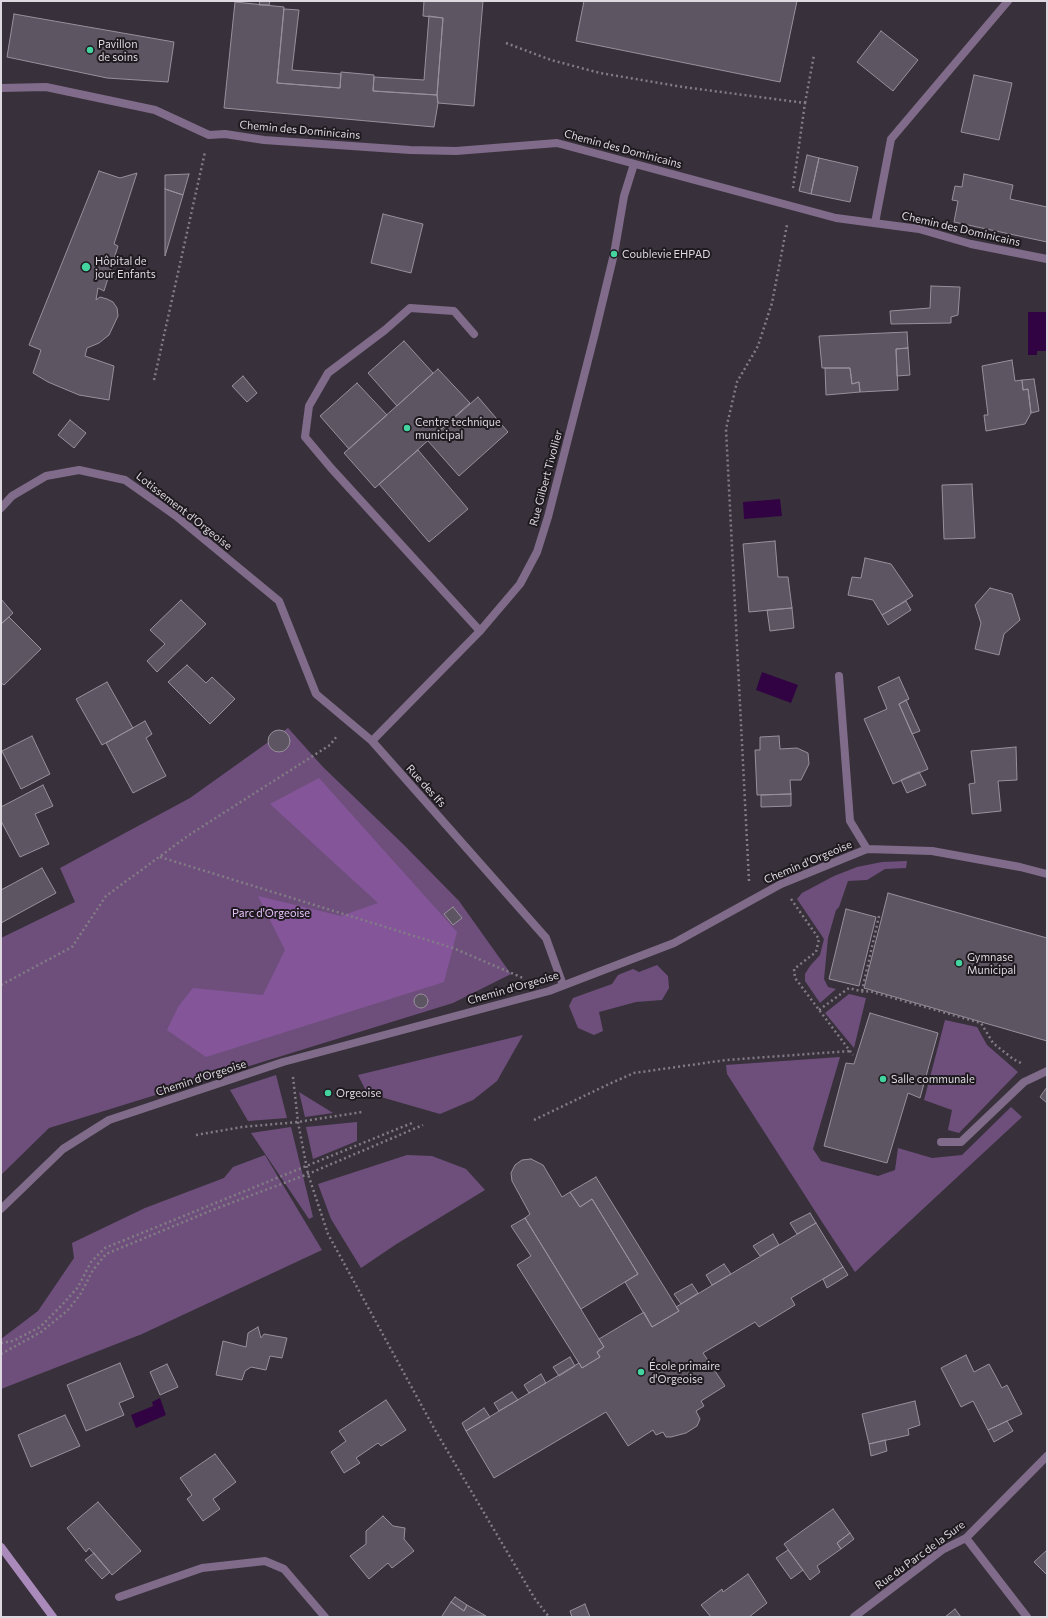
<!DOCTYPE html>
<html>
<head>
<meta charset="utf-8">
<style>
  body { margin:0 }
  #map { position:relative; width:1048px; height:1618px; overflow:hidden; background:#38313b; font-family:Commissioner,sans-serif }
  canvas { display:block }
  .frame { position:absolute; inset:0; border:2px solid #ded9e0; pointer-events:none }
</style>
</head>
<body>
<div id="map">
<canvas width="1048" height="1618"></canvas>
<div class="frame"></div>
</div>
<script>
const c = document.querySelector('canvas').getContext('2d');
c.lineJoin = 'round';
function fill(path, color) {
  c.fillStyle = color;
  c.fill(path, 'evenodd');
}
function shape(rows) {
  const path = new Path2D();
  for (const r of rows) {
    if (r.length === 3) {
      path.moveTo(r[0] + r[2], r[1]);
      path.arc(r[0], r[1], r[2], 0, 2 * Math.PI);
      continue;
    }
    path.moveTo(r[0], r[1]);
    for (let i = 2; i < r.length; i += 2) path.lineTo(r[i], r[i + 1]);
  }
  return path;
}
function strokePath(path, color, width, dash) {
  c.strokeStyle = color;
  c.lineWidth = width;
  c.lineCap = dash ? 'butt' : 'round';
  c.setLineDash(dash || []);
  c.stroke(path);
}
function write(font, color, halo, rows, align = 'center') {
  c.font = font + ' Commissioner,sans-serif';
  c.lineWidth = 4;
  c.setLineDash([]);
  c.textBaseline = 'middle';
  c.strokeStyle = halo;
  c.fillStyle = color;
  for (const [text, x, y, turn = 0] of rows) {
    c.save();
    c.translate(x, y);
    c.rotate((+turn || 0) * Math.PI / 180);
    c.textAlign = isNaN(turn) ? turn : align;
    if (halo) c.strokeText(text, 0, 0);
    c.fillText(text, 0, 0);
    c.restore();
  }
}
fill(shape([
  [288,728,323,767,405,846,459,901,511,974,453,1003,49,1128,1,1175,1,938,75,902,60,868,190,798],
  [907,861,906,868,885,869,867,880,848,881,839,907,836,910,828,938,824,979,828,987,836,989,820,1003,805,981,805,974,810,966,820,955,824,939,797,899,802,893,834,876,857,867,882,862],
  [657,965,668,976,669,988,662,1000,636,1002,599,1012,603,1031,594,1035,578,1028,569,1006,573,998,612,984,618,975,633,969,639,972],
  [849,994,866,998,854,1048,825,1013],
  [945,1020,977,1027,987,1045,1018,1072,959,1133,948,1130,952,1110,924,1100],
  [523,1035,497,1081,473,1100,440,1114,367,1093,358,1075],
  [840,1057,813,1149,821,1161,878,1176,895,1170,898,1148,932,1158,962,1155,1011,1107,1022,1117,855,1272,824,1225,727,1074,726,1065],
  [276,1075,287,1118,248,1121,230,1090],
  [299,1092,333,1113,305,1117],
  [357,1122,357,1141,313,1159,306,1127],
  [291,1127,313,1217,309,1219,251,1133],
  [265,1155,322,1250,142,1334,1,1389,1,1339,38,1311,74,1258,72,1243,145,1208,224,1178,233,1167],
  [407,1155,432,1156,466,1169,485,1190,395,1245,361,1268,331,1219,318,1184]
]), '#6e4f7c');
fill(shape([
  [319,778,457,932,444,982,206,1057,167,1030,178,1007,193,988,263,995,285,950,258,896,341,916,378,903,270,804]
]), '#845699');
fill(shape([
  [1028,312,1046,312,1047,351,1037,351,1037,355,1028,355],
  [780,499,782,516,744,519,743,502],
  [762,672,798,685,791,703,756,690],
  [160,1398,166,1415,136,1428,131,1415,153,1406,152,1402]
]), '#320343');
const building = shape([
  [260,1,270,1,269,5,259,5,260,1],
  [424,1,483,1,474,106,438,103,437,95,443,18,423,16,424,1],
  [584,1,797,1,780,82,576,41,584,1],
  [235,2,284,7,277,83,340,88,341,72,374,75,373,91,437,95,438,103,434,127,224,108,235,2],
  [284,9,299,10,292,70,341,74,340,88,277,83,284,9],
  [14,14,174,42,168,82,107,78,7,57,14,14],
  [429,16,443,18,437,95,373,91,374,77,424,80,429,16],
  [881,31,918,60,893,91,857,62,881,31],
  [974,75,1012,83,999,140,961,132,974,75],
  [807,155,819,158,811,194,799,191,807,155],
  [819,158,858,167,850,202,811,194,819,158],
  [99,171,120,178,137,173,114,244,118,246,104,291,98,288,96,300,100,297,107,299,113,302,117,308,118,316,109,335,99,343,87,348,85,356,114,366,109,400,79,395,48,382,33,373,41,350,29,345,99,171],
  [189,174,183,195,165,189,165,175,189,174],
  [964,174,1013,185,1010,199,1047,207,1047,242,954,222,958,201,952,200,955,186,962,187,964,174],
  [165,189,183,195,165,256,165,189],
  [383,214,423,224,411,273,371,263,383,214],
  [931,286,960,287,958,315,951,317,951,323,891,324,890,311,930,308,931,286],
  [907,332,908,348,896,349,898,390,860,392,859,382,852,384,850,368,822,368,819,336,907,332],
  [404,341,433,373,397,406,368,373,404,341],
  [908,348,910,375,897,376,896,349,908,348],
  [1012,360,1015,381,1022,380,1023,390,1028,389,1031,413,1025,424,986,431,984,415,988,415,982,366,1012,360],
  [825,368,850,368,852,384,859,382,860,392,826,395,825,368],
  [438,369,470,403,375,488,344,453,438,369],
  [243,376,257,393,247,402,232,386,243,376],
  [1034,379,1039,411,1031,413,1028,389,1023,390,1022,380,1034,379],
  [357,383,387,415,349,449,320,416,357,383],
  [478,397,508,432,459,476,428,441,478,397],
  [70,420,86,433,74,448,58,435,70,420],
  [418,450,468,509,429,542,379,484,418,450],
  [972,484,975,538,944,539,942,485,972,484],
  [775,541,778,577,788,577,792,608,749,612,743,544,775,541],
  [865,558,891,564,913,596,882,615,873,600,848,595,852,577,861,578,865,558],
  [990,588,1012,594,1020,620,1004,634,999,655,975,649,981,623,975,605,990,588],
  [1,599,13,613,1,624,1,599],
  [181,600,206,624,157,672,147,661,165,644,150,630,181,600],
  [906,601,911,610,888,625,882,615,906,601],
  [792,608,794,628,770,631,767,610,792,608],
  [9,617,41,649,4,685,1,683,1,624,9,617],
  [187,665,206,683,212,677,235,699,210,724,168,682,187,665],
  [899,677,909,699,899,704,928,769,893,784,864,719,887,709,878,687,899,677],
  [107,682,133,728,102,745,76,699,107,682],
  [906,700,920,731,912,734,899,704,906,700],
  [145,721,152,734,146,738,166,776,133,793,106,743,145,721],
  [279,741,11],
  [32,736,50,774,21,789,2,751,32,736],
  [779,736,780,749,797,748,808,753,809,764,801,780,790,780,791,794,757,795,755,750,760,750,760,737,779,736],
  [1016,747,1017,780,998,781,1001,811,972,814,969,784,975,783,971,751,1016,747],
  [919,772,926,785,907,793,901,780,919,772],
  [43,785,53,806,35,814,49,844,20,857,1,821,1,807,43,785],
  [791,794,791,806,761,807,761,795,791,794],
  [42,868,56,893,1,923,1,890,42,868],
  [888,893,1047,938,1047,1041,864,988,888,893],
  [453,907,462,918,453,925,444,914,453,907],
  [846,909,876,917,859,986,829,979,846,909],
  [421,1001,7],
  [870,1013,938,1033,920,1098,908,1093,887,1163,824,1146,846,1063,854,1064,870,1013],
  [1047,1087,1047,1103,1040,1097,1047,1087],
  [531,1159,543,1165,562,1197,570,1192,580,1207,592,1199,638,1274,581,1309,525,1218,530,1214,512,1181,511,1173,515,1165,522,1160,531,1159],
  [596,1177,679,1311,652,1327,625,1282,638,1274,592,1199,580,1207,570,1192,596,1177],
  [810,1213,816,1223,797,1234,790,1223,810,1213],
  [525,1218,604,1347,597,1352,600,1357,582,1368,517,1265,531,1256,511,1226,525,1218],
  [816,1223,843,1267,791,1298,795,1305,759,1327,755,1322,703,1353,725,1386,701,1401,704,1406,696,1411,700,1419,697,1426,686,1433,671,1437,666,1437,663,1432,656,1435,653,1430,628,1446,606,1412,494,1478,466,1431,579,1363,582,1368,600,1357,597,1352,604,1347,599,1339,644,1312,652,1327,679,1311,676,1307,816,1223],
  [773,1234,779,1245,760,1256,753,1246,773,1234],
  [724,1264,731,1274,712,1285,706,1275,724,1264],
  [843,1267,848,1275,827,1288,823,1279,843,1267],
  [692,1284,698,1293,681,1304,674,1294,692,1284],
  [258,1327,261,1338,264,1334,287,1338,282,1358,270,1356,266,1370,251,1367,245,1371,242,1380,216,1375,223,1341,246,1347,248,1333,258,1327],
  [966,1355,974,1372,989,1364,1002,1388,1007,1385,1022,1414,988,1430,973,1401,961,1407,941,1368,966,1355],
  [570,1357,575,1366,559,1376,553,1367,570,1357],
  [120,1363,134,1397,119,1403,124,1415,86,1431,67,1385,120,1363],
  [167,1364,178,1387,160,1395,150,1372,167,1364],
  [541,1374,546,1383,529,1393,524,1385,541,1374],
  [512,1392,518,1400,499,1411,494,1403,512,1392],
  [386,1400,406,1430,381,1446,378,1443,356,1458,360,1463,344,1473,331,1452,346,1441,339,1431,386,1400],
  [915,1401,920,1425,908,1429,909,1435,869,1444,862,1414,915,1401],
  [484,1408,490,1417,466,1431,462,1423,484,1408],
  [65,1415,80,1446,31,1467,18,1435,65,1415],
  [1007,1421,1013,1431,994,1442,988,1430,1007,1421],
  [885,1440,887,1451,871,1456,869,1444,885,1440],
  [215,1454,236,1482,213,1499,220,1509,203,1521,187,1499,192,1495,180,1478,215,1454],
  [98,1502,141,1551,112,1575,89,1548,86,1552,67,1528,98,1502],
  [833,1509,850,1533,837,1543,841,1549,817,1566,820,1572,810,1580,784,1544,833,1509],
  [383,1516,393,1526,405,1528,404,1539,414,1551,392,1568,388,1563,369,1579,350,1556,366,1544,366,1531,383,1516],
  [850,1533,854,1539,841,1549,837,1543,850,1533],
  [788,1550,803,1570,791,1579,776,1558,788,1550],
  [1047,1550,1047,1575,1034,1562,1047,1550],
  [94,1553,110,1572,102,1579,85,1560,94,1553],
  [748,1574,767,1603,749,1617,711,1617,701,1605,722,1589,723,1592,748,1574],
  [455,1597,467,1605,464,1611,451,1602,455,1597],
  [451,1602,464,1611,467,1605,486,1616,443,1617,442,1616,451,1602],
  [585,1604,590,1617,572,1617,570,1611,585,1604],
  [955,1609,961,1617,945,1617,955,1609]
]);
fill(building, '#5d5561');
strokePath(building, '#98909c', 1);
strokePath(shape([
  [506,43,551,60,600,73,683,87,805,103,793,188],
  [805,103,814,55],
  [154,380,205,152],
  [160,857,453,948,523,978],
  [749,881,726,429,737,382,758,346,772,303,787,225],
  [791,899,819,939,816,952,794,969,795,978,853,1055],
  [1,985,72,947,106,896,189,835,330,745,337,736],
  [862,991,879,916],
  [819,1010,849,988,864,992,869,991,981,1023,993,1043,1013,1059,1021,1063],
  [293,1077,298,1122,308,1174,328,1234,435,1430,535,1599,549,1617],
  [534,1120,609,1084,634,1073,726,1060,850,1051],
  [196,1135,242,1127,298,1122,362,1112],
  [1,1343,13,1341,40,1327,62,1305,78,1287,91,1262,105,1248,412,1123],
  [1,1354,41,1332,67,1311,80,1295,93,1270,106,1254,215,1209,308,1174,423,1125]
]), '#827c85', 2.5, [2, 3]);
strokePath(shape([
  [474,334,454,311,410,308,385,330,328,373,309,406,305,437,331,468,480,631],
  [941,1142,961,1142,1024,1082,1047,1071]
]), '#806c8a', 8);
strokePath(shape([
  [1,88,46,87,155,110,209,135,225,134,264,140,410,150,456,151,557,143,836,218,919,229,971,244,1047,259],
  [875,223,891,139,1008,1],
  [1,508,12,496,46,476,79,470,125,480,176,516,279,601,316,694,372,741,546,938,563,985],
  [839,676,850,821,867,849],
  [372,741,480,631,520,584,537,552,548,517,595,333,614,254,624,196,634,164],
  [1,1209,63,1149,109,1120,283,1062,549,991,674,943,781,884,867,849,932,851,1020,867,1047,874],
  [966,1538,1027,1617],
  [119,1597,202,1568,265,1561,284,1569,325,1617],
  [854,1617,942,1550,966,1538,1047,1456]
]), '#806c8a', 8);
strokePath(shape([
  [1,1547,53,1617]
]), '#aa8aba', 8);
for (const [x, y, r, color] of [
  [90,50,4,"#43d4a0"],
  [614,254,4,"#43d4a0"],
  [86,267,5,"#43d4a0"],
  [407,428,4,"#43d4a0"],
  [959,963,4,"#43d4a0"],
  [883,1079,4,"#43d4a0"],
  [328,1093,4,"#43d4a0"],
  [641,1372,4,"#43d4a0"]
]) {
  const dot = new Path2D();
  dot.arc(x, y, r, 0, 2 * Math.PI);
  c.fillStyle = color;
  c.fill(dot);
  strokePath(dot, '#1e1a1f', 1.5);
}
write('11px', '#ded9e0', '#1e1a1f', [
  ["Pavillon",98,44],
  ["de soins",98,57],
  ["Coublevie EHPAD",622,254],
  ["Hôpital de",95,261],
  ["jour Enfants",95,274],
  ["Centre technique",415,422],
  ["municipal",415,435],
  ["Gymnase",967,957],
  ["Municipal",967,970],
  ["Salle communale",891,1079],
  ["Orgeoise",336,1093],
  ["École primaire",649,1366],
  ["d'Orgeoise",649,1379]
], 'left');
write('11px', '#ded9e0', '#1e1a1f', [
  ["Chemin des Dominicains",300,130,5],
  ["Chemin des Dominicains",623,149,15],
  ["Chemin des Dominicains",961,229,13],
  ["Rue Gilbert Tivollier",546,478,-75],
  ["Lotissement d'Orgeoise",184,511,38],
  ["Rue des Ifs",426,786,48],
  ["Chemin d'Orgeoise",808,862,-23],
  ["Chemin d'Orgeoise",513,988,-16],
  ["Chemin d'Orgeoise",201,1078,-18],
  ["Rue du Parc de la Sure",920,1555,-36]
]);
write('11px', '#e6c1f9', '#1e1a1f', [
  ["Parc d'Orgeoise",271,913]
]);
</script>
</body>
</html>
